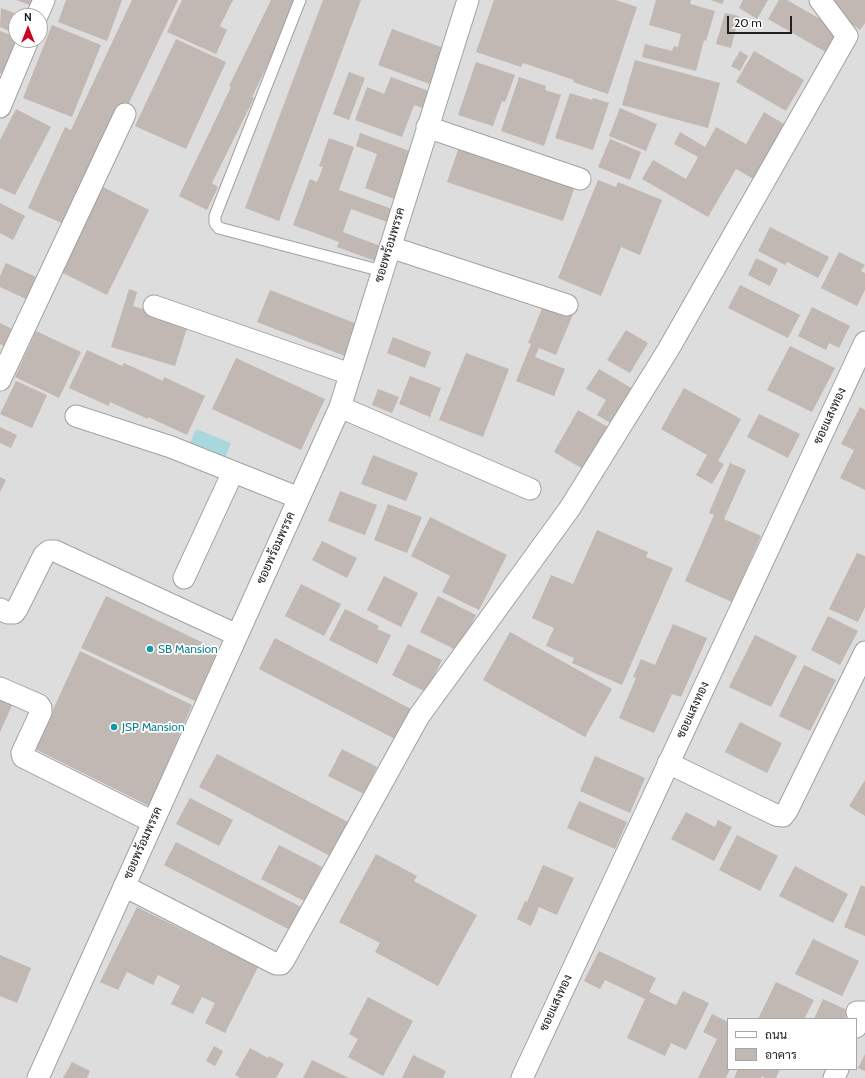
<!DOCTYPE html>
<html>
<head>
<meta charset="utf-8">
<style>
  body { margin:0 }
  #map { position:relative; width:865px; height:1078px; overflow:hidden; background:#f0ece7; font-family:Cabin,Sarabun,sans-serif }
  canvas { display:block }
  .legend { position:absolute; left:727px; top:1018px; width:130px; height:52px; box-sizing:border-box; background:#fff; border:1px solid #a6a6a6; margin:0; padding:5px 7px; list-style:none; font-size:12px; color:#202020 }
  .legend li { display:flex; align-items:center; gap:8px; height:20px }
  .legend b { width:20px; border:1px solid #a6a6a6 }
  .north { position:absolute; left:8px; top:8px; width:40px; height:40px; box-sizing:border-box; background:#fff; border:1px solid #a6a6a6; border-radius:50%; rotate:0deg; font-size:11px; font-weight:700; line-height:16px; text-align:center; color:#202020 }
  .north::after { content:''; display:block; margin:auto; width:14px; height:18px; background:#cc0420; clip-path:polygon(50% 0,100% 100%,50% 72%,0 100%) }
  .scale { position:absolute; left:727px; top:16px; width:65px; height:18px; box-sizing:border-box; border:2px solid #202020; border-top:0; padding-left:5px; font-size:12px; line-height:14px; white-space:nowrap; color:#202020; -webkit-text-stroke:3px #fff; paint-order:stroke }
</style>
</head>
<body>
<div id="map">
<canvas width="865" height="1078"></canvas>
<ul class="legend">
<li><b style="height:5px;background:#fff"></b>ถนน</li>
<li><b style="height:11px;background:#c1b7b3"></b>อาคาร</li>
</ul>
<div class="north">N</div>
<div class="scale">20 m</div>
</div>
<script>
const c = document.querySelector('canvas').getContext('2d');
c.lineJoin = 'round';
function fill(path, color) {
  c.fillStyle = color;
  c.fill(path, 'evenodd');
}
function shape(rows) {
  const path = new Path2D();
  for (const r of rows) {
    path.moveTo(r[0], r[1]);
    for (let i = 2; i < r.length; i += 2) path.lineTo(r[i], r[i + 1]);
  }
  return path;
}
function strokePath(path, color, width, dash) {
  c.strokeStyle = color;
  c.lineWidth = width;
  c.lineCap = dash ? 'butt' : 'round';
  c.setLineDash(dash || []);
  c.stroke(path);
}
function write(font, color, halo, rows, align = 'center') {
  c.font = font + ' Cabin,Sarabun,sans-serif';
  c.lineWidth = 3.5;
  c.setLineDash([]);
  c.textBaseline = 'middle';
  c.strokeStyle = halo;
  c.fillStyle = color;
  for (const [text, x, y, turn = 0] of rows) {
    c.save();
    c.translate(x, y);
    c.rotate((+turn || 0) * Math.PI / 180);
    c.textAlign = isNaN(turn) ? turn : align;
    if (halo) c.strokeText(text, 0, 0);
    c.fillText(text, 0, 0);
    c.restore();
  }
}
fill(shape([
  [0,0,865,0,865,1078,0,1078],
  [16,16,40,16,40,40,16,40],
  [728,1019,856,1019,856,1069,728,1069]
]), '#dedddd');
fill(shape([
  [196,429,231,443,223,463,188,448]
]), '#a8d8dd');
fill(shape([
  [16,0,41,0,38,8],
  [66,0,122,0,107,41,58,22],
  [132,0,178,0,108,147,66,225,28,208,65,127,71,130],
  [182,0,233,0,220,26,227,30,216,54,167,32],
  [271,0,299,0,252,97,254,98,212,183,218,187,207,210,179,196,231,87,229,86],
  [323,0,361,0,279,221,245,208],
  [494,0,616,0,637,7,608,94,573,82,574,80,523,63,521,67,476,52],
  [656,0,691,0,690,4,715,11,706,41,704,40,696,71,642,57,645,44,672,51,674,46,678,47,681,34,649,25],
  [710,0,724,0,722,4],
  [743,0,768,0,757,19,739,8],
  [779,0,787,0,841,31,829,54,768,19],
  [832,0,865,0,865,23,860,30,828,6],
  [1,8,22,16,16,16,16,34,0,27],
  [725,13,739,16,731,48,716,44],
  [52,25,101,45,72,117,23,98],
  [392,29,449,50,435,86,378,65],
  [0,31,16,37,16,40,17,40,4,75,0,73],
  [176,39,226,62,186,149,135,126],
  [740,51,748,56,740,71,731,66],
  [754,51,804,80,786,111,736,82],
  [635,60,720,83,708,128,622,105],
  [476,62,515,75,505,102,502,101,493,126,458,115],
  [349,72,365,78,349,120,333,114],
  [391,77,434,93,428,110,414,105,402,137,355,120,367,87,384,94],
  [519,77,546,86,545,90,561,95,544,146,501,131],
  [570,93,592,100,593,98,609,103,593,150,555,138],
  [620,108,657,124,646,151,609,136],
  [16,109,51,127,15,195,0,188,0,140],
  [764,112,789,127,757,181,736,169,708,217,642,179,653,160,686,179,698,157,674,144,680,132,705,147,716,127,746,144],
  [360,133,415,153,397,200,365,188,377,154,356,146],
  [329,138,354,147,339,190,395,210,390,223,351,209,343,232,383,247,378,262,337,247,339,242,293,225,310,179,317,182,323,167,319,166],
  [610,139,641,152,630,180,598,167],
  [461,141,577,180,563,221,447,182],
  [598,180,616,187,618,182,662,200,640,255,621,247,601,296,558,278],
  [103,187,149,210,107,295,61,272],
  [0,203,25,216,13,240,0,233],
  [770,227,829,257,818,278,787,262,785,265,758,251],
  [839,252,865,265,861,271,865,273,865,290,857,306,821,288],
  [756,258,778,269,770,286,748,275],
  [6,263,36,277,26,299,0,287,0,276],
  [740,285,800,315,788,338,728,308],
  [129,289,137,292,133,306,153,312,151,317,187,328,175,366,111,347],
  [270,290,357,324,345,356,257,322],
  [545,301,574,312,556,355,539,348,535,357,565,369,554,396,516,381,531,344,528,343],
  [812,307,850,326,839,348,829,343,826,350,798,336],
  [0,323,16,331,8,348,0,344],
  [626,330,648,343,630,373,607,360],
  [36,331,81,352,59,398,15,377],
  [393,337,431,352,425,368,387,353],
  [790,346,835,368,812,412,767,390],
  [87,350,122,366,124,363,163,381,164,377,205,396,187,435,148,417,148,419,110,402,109,406,69,388],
  [466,353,509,369,483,437,439,420],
  [236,358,325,399,301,450,212,409],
  [599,369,633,389,612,424,597,415,606,400,586,389],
  [410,376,441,388,430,417,399,404],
  [16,381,47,395,32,428,0,414],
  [684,388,741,419,718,461,724,464,712,484,696,475,707,455,661,429],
  [378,389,399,397,392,413,372,405],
  [860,407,865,410,865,490,840,478,854,450,841,444],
  [578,410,608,427,583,469,554,452],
  [759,414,800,434,788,458,747,437],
  [0,427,17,435,11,448,0,443],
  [373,455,418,473,406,501,361,484],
  [730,463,746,470,724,519,761,536,732,602,685,581,714,515,709,513],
  [0,477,6,480,0,492],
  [340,491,377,505,365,535,328,521],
  [388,504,422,517,407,553,374,540],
  [430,517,507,555,479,610,442,592,450,576,411,556],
  [597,530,648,552,646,557,673,568,622,685,572,663,574,658,546,646,554,628,532,618,551,575,573,584],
  [322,541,357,558,347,578,312,560],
  [857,553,865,556,865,607,858,622,829,609],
  [384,576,418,593,401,627,367,610],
  [301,584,341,604,324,636,285,616],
  [106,596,218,650,195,701,81,648],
  [438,596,476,615,458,651,420,632],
  [345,609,379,626,377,629,391,635,377,664,329,640],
  [828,616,858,631,840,665,811,650],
  [673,624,707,638,681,697,672,694,654,733,619,718,636,678,633,677,641,659,655,665],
  [510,632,612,689,585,737,483,680],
  [755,635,797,656,771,707,729,687],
  [275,638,411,709,395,739,259,669],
  [408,644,442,660,426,692,392,675],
  [80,651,192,705,149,806,35,749],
  [804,665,836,680,810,731,779,716],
  [0,694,14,701,0,732],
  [740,722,782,743,767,773,725,752],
  [342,749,377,767,364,794,328,776],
  [217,754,350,823,332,857,199,787],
  [595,756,645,778,630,813,580,791],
  [865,780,865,816,849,806],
  [190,798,233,820,219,846,176,824],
  [579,801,627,822,615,849,567,828],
  [686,812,715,827,718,820,732,827,714,861,671,839],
  [737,835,778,856,760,891,719,870],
  [176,842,301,907,290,930,164,865],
  [279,845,322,867,304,901,261,879],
  [376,854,417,876,414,881,477,915,438,986,375,952,380,943,339,922],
  [543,865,574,878,557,915,539,907,531,926,517,919,525,901,527,902],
  [795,866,848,894,833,923,779,896],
  [861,885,865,887,865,936,844,927],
  [137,907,258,967,225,1033,205,1023,215,1003,202,997,193,1014,171,1004,180,986,158,975,153,985,127,972,118,990,100,982],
  [813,939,859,961,842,996,795,974],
  [599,951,656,978,649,992,676,1005,683,991,709,1003,686,1050,671,1043,665,1056,627,1038,645,999,605,980,600,989,584,981],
  [0,955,31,968,17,1003,0,996],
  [776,982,814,1000,804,1019,758,1019],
  [368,997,413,1021,383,1076,348,1057,358,1039,349,1034],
  [823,999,849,1011,845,1019,814,1019],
  [712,1014,728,1022,728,1069,730,1069,726,1078,698,1078,717,1039,703,1032],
  [214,1046,223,1051,215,1066,206,1061],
  [250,1048,268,1058,269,1056,284,1064,276,1078,240,1078,235,1075],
  [865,1054,865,1071,858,1068],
  [413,1055,446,1071,443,1078,402,1078],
  [312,1060,349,1078,303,1078],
  [72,1062,90,1071,87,1078,63,1078],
  [738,1069,780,1069,776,1078,765,1078,762,1076,761,1078,734,1078]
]), '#c1b7b3');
const service = shape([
  [300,0,215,216,215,223,219,228,382,271]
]);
const minor = shape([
  [37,16,44,0],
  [0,107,28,40],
  [427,127,580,179],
  [390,247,567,305],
  [154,306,350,374],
  [0,380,125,114],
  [340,407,530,489],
  [76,416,171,447,299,498],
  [184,578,233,472],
  [0,609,8,613,14,613,17,609,44,555,49,551,55,551,237,635],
  [0,688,39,705,41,708,41,712,22,753,23,757,153,822],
  [668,763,776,815,783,816,787,811,865,652],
  [124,886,276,964,281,964,284,960,419,716,570,508,668,350,847,36,820,0],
  [856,1027,860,1019,857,1012,865,1012],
  [38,1078,340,407,468,0],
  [522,1078,865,342],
  [834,1078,838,1069]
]);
strokePath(service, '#a1a1a1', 13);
strokePath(minor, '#a1a1a1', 23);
strokePath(service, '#fff', 11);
strokePath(minor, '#fff', 21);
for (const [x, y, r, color] of [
  [150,649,4,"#0f9aa8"],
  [114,727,4,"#0f9aa8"]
]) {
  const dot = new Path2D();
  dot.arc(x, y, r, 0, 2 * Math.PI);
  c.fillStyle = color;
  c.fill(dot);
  strokePath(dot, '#fff', 1.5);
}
write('12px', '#202020', '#fff', [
  ["ซอยพร้อมพรรค",390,245,-73],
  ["ซอยแสงทอง",830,416,-65],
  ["ซอยพร้อมพรรค",276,548,-66],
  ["ซอยแสงทอง",693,710,-65],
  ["ซอยพร้อมพรรค",143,843,-66],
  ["ซอยแสงทอง",556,1003,-65]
]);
write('12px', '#0d838f', '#fff', [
  ["SB Mansion",158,649],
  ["JSP Mansion",122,727]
], 'left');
</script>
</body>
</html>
